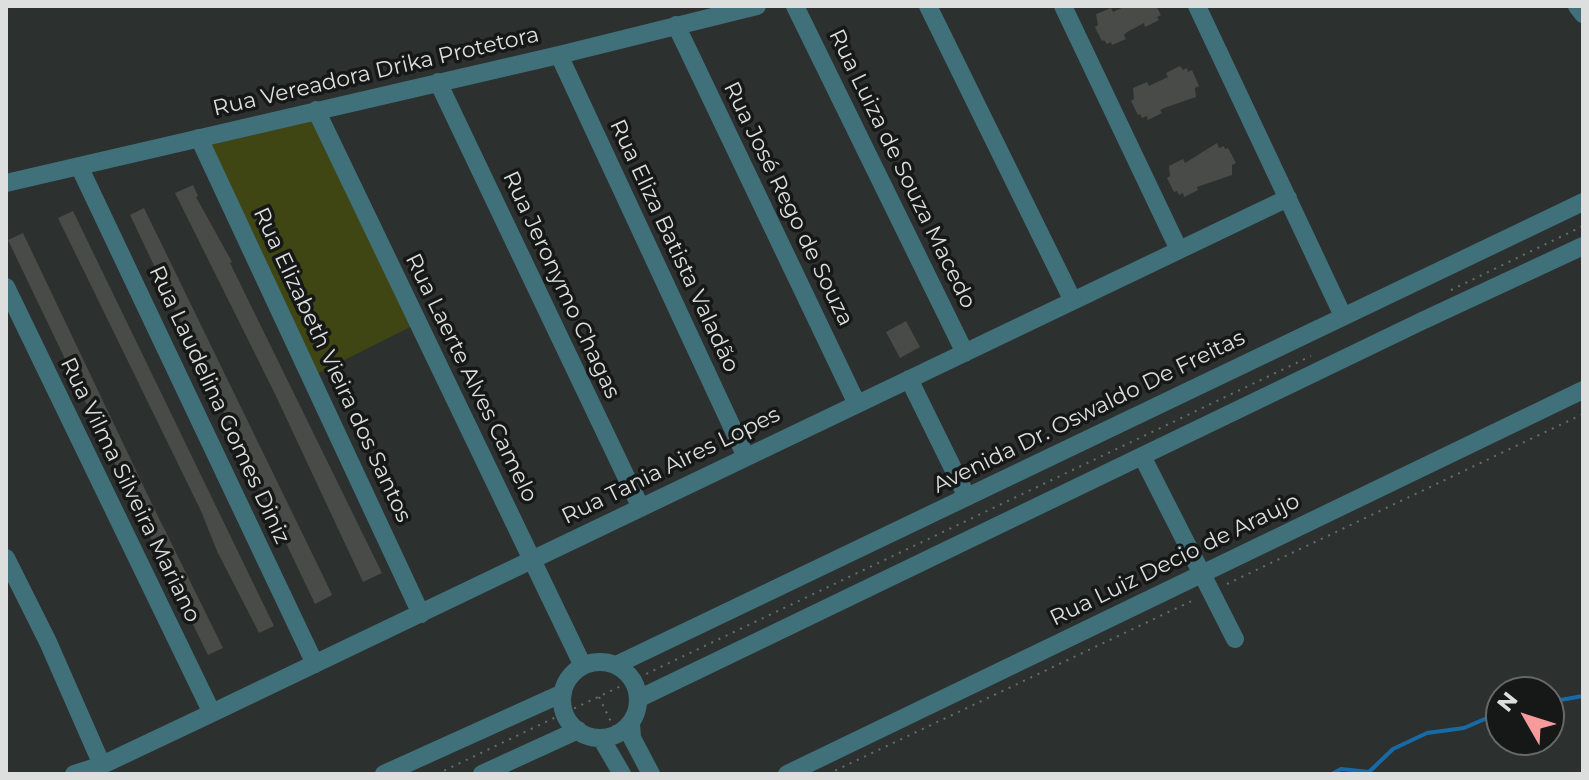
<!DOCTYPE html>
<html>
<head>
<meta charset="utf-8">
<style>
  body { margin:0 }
  #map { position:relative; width:1589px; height:780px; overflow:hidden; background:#2c302f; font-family:Montserrat,sans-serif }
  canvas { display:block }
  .frame { position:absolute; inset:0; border:8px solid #dddfdf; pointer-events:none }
  .north { position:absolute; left:1485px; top:676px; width:80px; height:80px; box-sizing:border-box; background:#161817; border:2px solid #666867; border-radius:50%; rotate:309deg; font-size:22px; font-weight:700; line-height:32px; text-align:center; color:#dddfdf }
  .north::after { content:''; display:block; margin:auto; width:28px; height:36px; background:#f59b9c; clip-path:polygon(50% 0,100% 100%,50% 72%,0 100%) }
</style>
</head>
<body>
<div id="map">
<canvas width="1589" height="780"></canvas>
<div class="frame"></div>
<div class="north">N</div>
</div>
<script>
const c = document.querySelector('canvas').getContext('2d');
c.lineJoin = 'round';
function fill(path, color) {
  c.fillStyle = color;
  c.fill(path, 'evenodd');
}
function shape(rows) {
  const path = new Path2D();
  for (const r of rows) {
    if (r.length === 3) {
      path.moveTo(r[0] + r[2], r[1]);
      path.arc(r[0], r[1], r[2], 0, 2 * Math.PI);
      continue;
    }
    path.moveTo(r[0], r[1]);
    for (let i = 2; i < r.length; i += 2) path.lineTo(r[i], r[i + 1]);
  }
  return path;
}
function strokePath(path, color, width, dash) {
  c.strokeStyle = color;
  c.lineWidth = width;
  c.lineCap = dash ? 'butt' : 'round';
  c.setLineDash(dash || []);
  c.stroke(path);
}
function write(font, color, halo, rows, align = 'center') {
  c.font = font + ' Montserrat,sans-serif';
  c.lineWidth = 7;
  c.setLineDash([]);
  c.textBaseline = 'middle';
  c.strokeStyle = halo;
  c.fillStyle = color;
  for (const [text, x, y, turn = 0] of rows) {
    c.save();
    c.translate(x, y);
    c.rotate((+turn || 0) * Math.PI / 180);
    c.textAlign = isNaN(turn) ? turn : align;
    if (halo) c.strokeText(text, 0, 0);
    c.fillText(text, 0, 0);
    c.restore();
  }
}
fill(shape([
  [316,110,418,323,311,377,199,138]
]), '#404613');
strokePath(shape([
  [1549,702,1583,696],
  [1332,774,1341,769,1369,772,1393,749,1427,733,1464,728,1501,712]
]), '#176aa6', 4);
fill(shape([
  [1126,6,1156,6,1161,15,1157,17,1159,20,1145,27,1144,23,1127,32,1124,35,1126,39,1112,45,1111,42,1107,44,1104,40,1102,41,1095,27,1098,25,1096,14,1111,8,1113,12],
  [1180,66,1183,70,1187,68,1188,72,1192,70,1199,86,1195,88,1196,97,1164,108,1160,110,1162,113,1148,120,1147,116,1142,118,1140,114,1138,115,1131,101,1134,99,1133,88,1147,82,1149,86,1168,77,1166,73],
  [1217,143,1219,148,1224,146,1225,149,1228,148,1236,163,1232,165,1232,175,1197,187,1198,190,1184,197,1183,193,1179,195,1177,191,1174,192,1167,178,1170,176,1169,166,1183,159,1185,163],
  [193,185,198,196,196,197,232,262,230,263,382,573,363,582,275,394,175,193],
  [144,208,326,582,332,595,315,604,130,215],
  [73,211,274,626,259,633,217,551,201,511,58,218],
  [23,233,152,504,223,648,208,655,156,549,8,240],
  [906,321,920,347,900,358,886,332]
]), '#484b48');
strokePath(shape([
  [1451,290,1583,226],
  [1227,584,1583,414],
  [599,697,615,730],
  [437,774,1311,356],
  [828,774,1196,599]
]), '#6a6d6d', 2, [2, 6]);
strokePath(shape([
  [795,6,965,353],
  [928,6,1073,301],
  [1063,6,1179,250],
  [1197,6,1343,316],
  [1577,6,1583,14],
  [676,25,857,404],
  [559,55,746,457],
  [438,82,641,508],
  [316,110,583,666],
  [199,138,421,614],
  [79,166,315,664],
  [6,183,559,55,757,6],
  [6,287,212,713],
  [909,379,967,497],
  [1142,456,1235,639],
  [6,558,48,642,102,765],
  [600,700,38],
  [616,665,1583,202],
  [638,699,1422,321,1583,246],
  [631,723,632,738,651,774],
  [601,738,622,774],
  [74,774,102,765,212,713,1288,198],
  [384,774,563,693],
  [482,774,578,730],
  [787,774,1583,390]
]), '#40707a', 18);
write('22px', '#dddfdf', '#161817', [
  ["Rua Vereadora Drika Protetora",376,72,-13],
  ["Rua Luiza de Souza Macedo",902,169,64],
  ["Rua José Rego de Souza",788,204,64],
  ["Rua Eliza Batista Valadão",674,246,65],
  ["Rua Jeronymo Chagas",561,285,65],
  ["Rua Elizabeth Vieira dos Santos",332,365,65],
  ["Rua Laerte Alves Camelo",471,378,64],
  ["Rua Laudelina Gomes Diniz",219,405,65],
  ["Avenida Dr. Oswaldo De Freitas",1089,412,-26],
  ["Rua Tania Aires Lopes",671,466,-26],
  ["Rua Vilma Silveira Mariano",130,490,64],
  ["Rua Luiz Decio de Araujo",1175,560,-26]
]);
</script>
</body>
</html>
